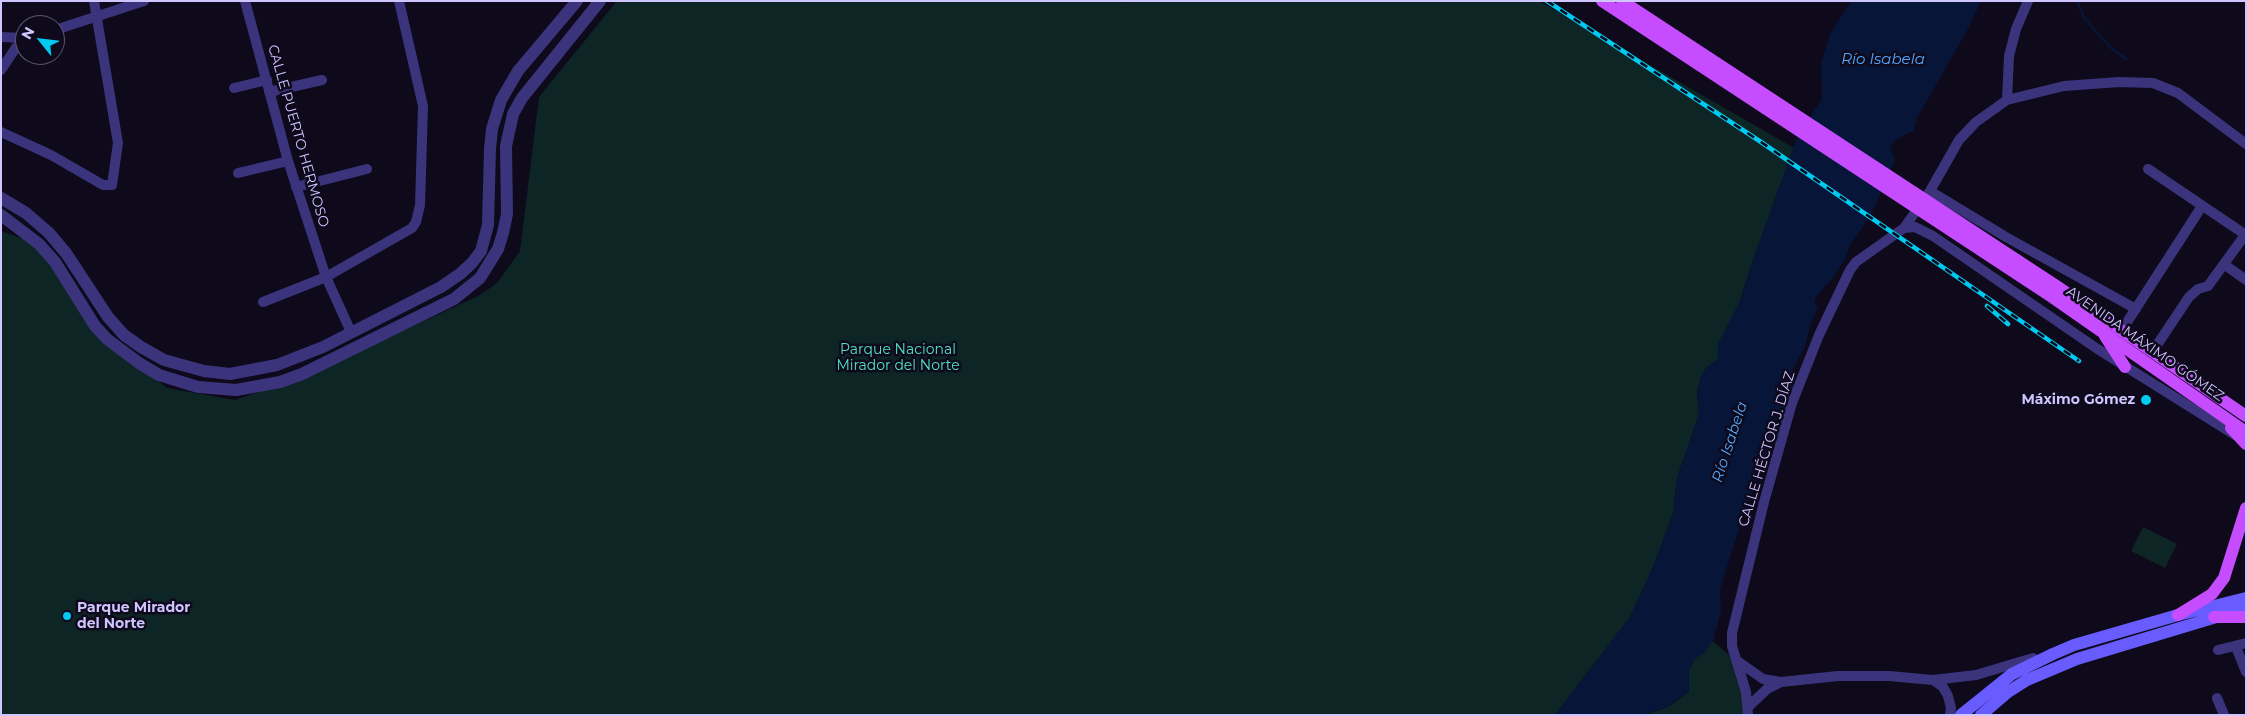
<!DOCTYPE html>
<html>
<head>
<meta charset="utf-8">
<style>
  body { margin:0 }
  #map { position:relative; width:2247px; height:716px; overflow:hidden; background:#0e0a1c; font-family:Montserrat,sans-serif }
  canvas { display:block }
  .frame { position:absolute; inset:0; border:2px solid #cfc5ff; pointer-events:none }
  .north { position:absolute; left:15px; top:15px; width:50px; height:50px; box-sizing:border-box; background:#0e0a1c; border:1px solid #5b5577; border-radius:50%; rotate:299deg; font-size:14px; font-weight:700; line-height:20px; text-align:center; color:#cfc5ff }
  .north::after { content:''; display:block; margin:auto; width:18px; height:22px; background:#00caf0; clip-path:polygon(50% 0,100% 100%,50% 72%,0 100%) }
</style>
</head>
<body>
<div id="map">
<canvas width="2247" height="716"></canvas>
<div class="frame"></div>
<div class="north">N</div>
</div>
<script>
const c = document.querySelector('canvas').getContext('2d');
c.lineJoin = 'round';
function fill(path, color) {
  c.fillStyle = color;
  c.fill(path, 'evenodd');
}
function shape(rows) {
  const path = new Path2D();
  for (const r of rows) {
    path.moveTo(r[0], r[1]);
    for (let i = 2; i < r.length; i += 2) path.lineTo(r[i], r[i + 1]);
  }
  return path;
}
function strokePath(path, color, width, dash) {
  c.strokeStyle = color;
  c.lineWidth = width;
  c.lineCap = dash ? 'butt' : 'round';
  c.setLineDash(dash || []);
  c.stroke(path);
}
function write(font, color, halo, rows, align = 'center') {
  c.font = font + ' Montserrat,sans-serif';
  c.lineWidth = 5;
  c.setLineDash([]);
  c.textBaseline = 'middle';
  c.strokeStyle = halo;
  c.fillStyle = color;
  for (const [text, x, y, turn = 0] of rows) {
    c.save();
    c.translate(x, y);
    c.rotate((+turn || 0) * Math.PI / 180);
    c.textAlign = isNaN(turn) ? turn : align;
    if (halo) c.strokeText(text, 0, 0);
    c.fillText(text, 0, 0);
    c.restore();
  }
}
fill(shape([
  [617,1,1124,1,1125,3,1131,1,1539,1,1794,148,1754,257,1737,310,1718,344,1718,358,1697,390,1699,414,1677,478,1673,514,1653,567,1630,617,1555,715,1,715,1,231,34,243,101,335,167,388,235,400,308,375,480,295,497,283,520,251,539,97],
  [2143,527,2177,544,2165,568,2131,551],
  [1713,641,1735,660,1747,715,1646,715,1668,707,1689,692,1689,671,1695,658]
]), '#0e2525');
fill(shape([
  [1851,1,1981,1,1969,27,1917,118,1914,130,1894,141,1890,149,1895,160,1871,215,1850,245,1845,259,1834,276,1816,297,1814,302,1818,307,1811,323,1805,346,1792,371,1794,392,1779,436,1767,450,1755,488,1749,497,1720,589,1721,611,1713,641,1704,654,1695,658,1689,671,1689,692,1667,707,1642,715,1555,715,1630,617,1653,567,1673,514,1677,478,1699,414,1697,396,1700,378,1705,369,1718,358,1718,344,1741,299,1754,257,1797,137,1822,99,1821,64,1830,34]
]), '#071638');
strokePath(shape([
  [2077,1,2085,19,2110,47,2126,59]
]), '#071638', 2.5);
strokePath(shape([
  [245,1,288,161,326,277,351,332],
  [55,30,144,1],
  [1,37,25,38],
  [1,70,21,40],
  [234,88,267,80],
  [269,92,322,80],
  [2007,100,2009,56,2016,29,2028,1],
  [1,132,51,155,103,185,112,185,118,143,94,1],
  [2148,169,2246,235],
  [238,173,288,161],
  [296,187,367,169],
  [1930,191,2006,237,2136,309],
  [1904,228,1915,227,1933,236,2096,348,2235,435],
  [2225,265,2246,280],
  [263,302,326,277,412,228,416,222,420,205,423,106,399,1],
  [2122,330,2202,206],
  [2153,351,2189,297,2198,289,2208,286,2245,235],
  [2236,647,2246,672],
  [2218,650,2246,643],
  [1736,660,1763,679,1781,682],
  [1933,680,1943,687,1948,696,1951,708,1950,715],
  [2217,698,2224,715],
  [1749,706,1767,689,1781,682,1838,676,1889,676,1933,680,1976,675,2033,658],
  [1748,715,1746,692,1732,646,1732,633,1764,502,1792,403,1819,335,1850,270,1856,262,1904,228,1930,191,1959,140,1976,122,2007,100,2064,86,2119,82,2153,83,2178,93,2246,144]
]), '#3b347c', 10);
strokePath(shape([
  [1,198,26,213,49,233,66,253,108,317,124,335,141,347,164,360,204,371,230,374,277,365,323,347,441,287,460,274,472,263,481,251,488,225,490,149,492,129,501,100,518,71,577,1],
  [1,215,39,244,55,262,95,326,107,339,139,363,159,375,198,387,236,390,280,382,302,374,454,299,480,278,498,249,503,233,507,214,506,146,513,114,522,98,600,1]
]), '#3b347c', 12);
strokePath(shape([
  [1961,715,2012,674,2053,654,2074,645,2178,615,2246,598],
  [1981,715,2008,692,2027,680,2077,659,2246,608]
]), '#695cff', 12);
strokePath(shape([
  [1602,1,2052,297,2246,432],
  [1622,1,2058,287,2246,416],
  [2105,336,2125,367],
  [2231,428,2246,444],
  [2178,615,2212,594,2224,578,2246,508],
  [2214,617,2246,617]
]), '#c64cff', 12);
const rail = shape([
  [1547,1,1761,142,2079,361],
  [1987,306,2008,324]
]);
strokePath(rail, '#00caf0', 4.5);
strokePath(rail, '#0e0a1c', 2.5, [8]);
for (const [x, y, r, color] of [
  [2146,400,6,"#00caf0"],
  [67,616,5,"#00caf0"]
]) {
  const dot = new Path2D();
  dot.arc(x, y, r, 0, 2 * Math.PI);
  c.fillStyle = color;
  c.fill(dot);
  strokePath(dot, '#0e0a1c', 2);
}
write('14px', '#cfc5ff', '#0e0a1c', [
  ["CALLE PUERTO HERMOSO",298,136,74],
  ["AVENIDA MÁXIMO GÓMEZ",2145,344,35],
  ["CALLE HÉCTOR J. DÍAZ",1767,449,-73]
]);
write('14px', '#50e0c4', '#0e0a1c', [
  ["Parque Nacional",898,350],
  ["Mirador del Norte",898,366]
]);
write('bold 14px', '#cfc5ff', '#0e0a1c', [
  ["Máximo Gómez",2135,400],
  ["Parque Mirador",77,608,"left"],
  ["del Norte",77,624,"left"]
], 'right');
write('italic 15px', '#53a6ff', '#0e0a1c', [
  ["Río Isabela",1883,60],
  ["Río Isabela",1730,442,-72]
]);
</script>
</body>
</html>
